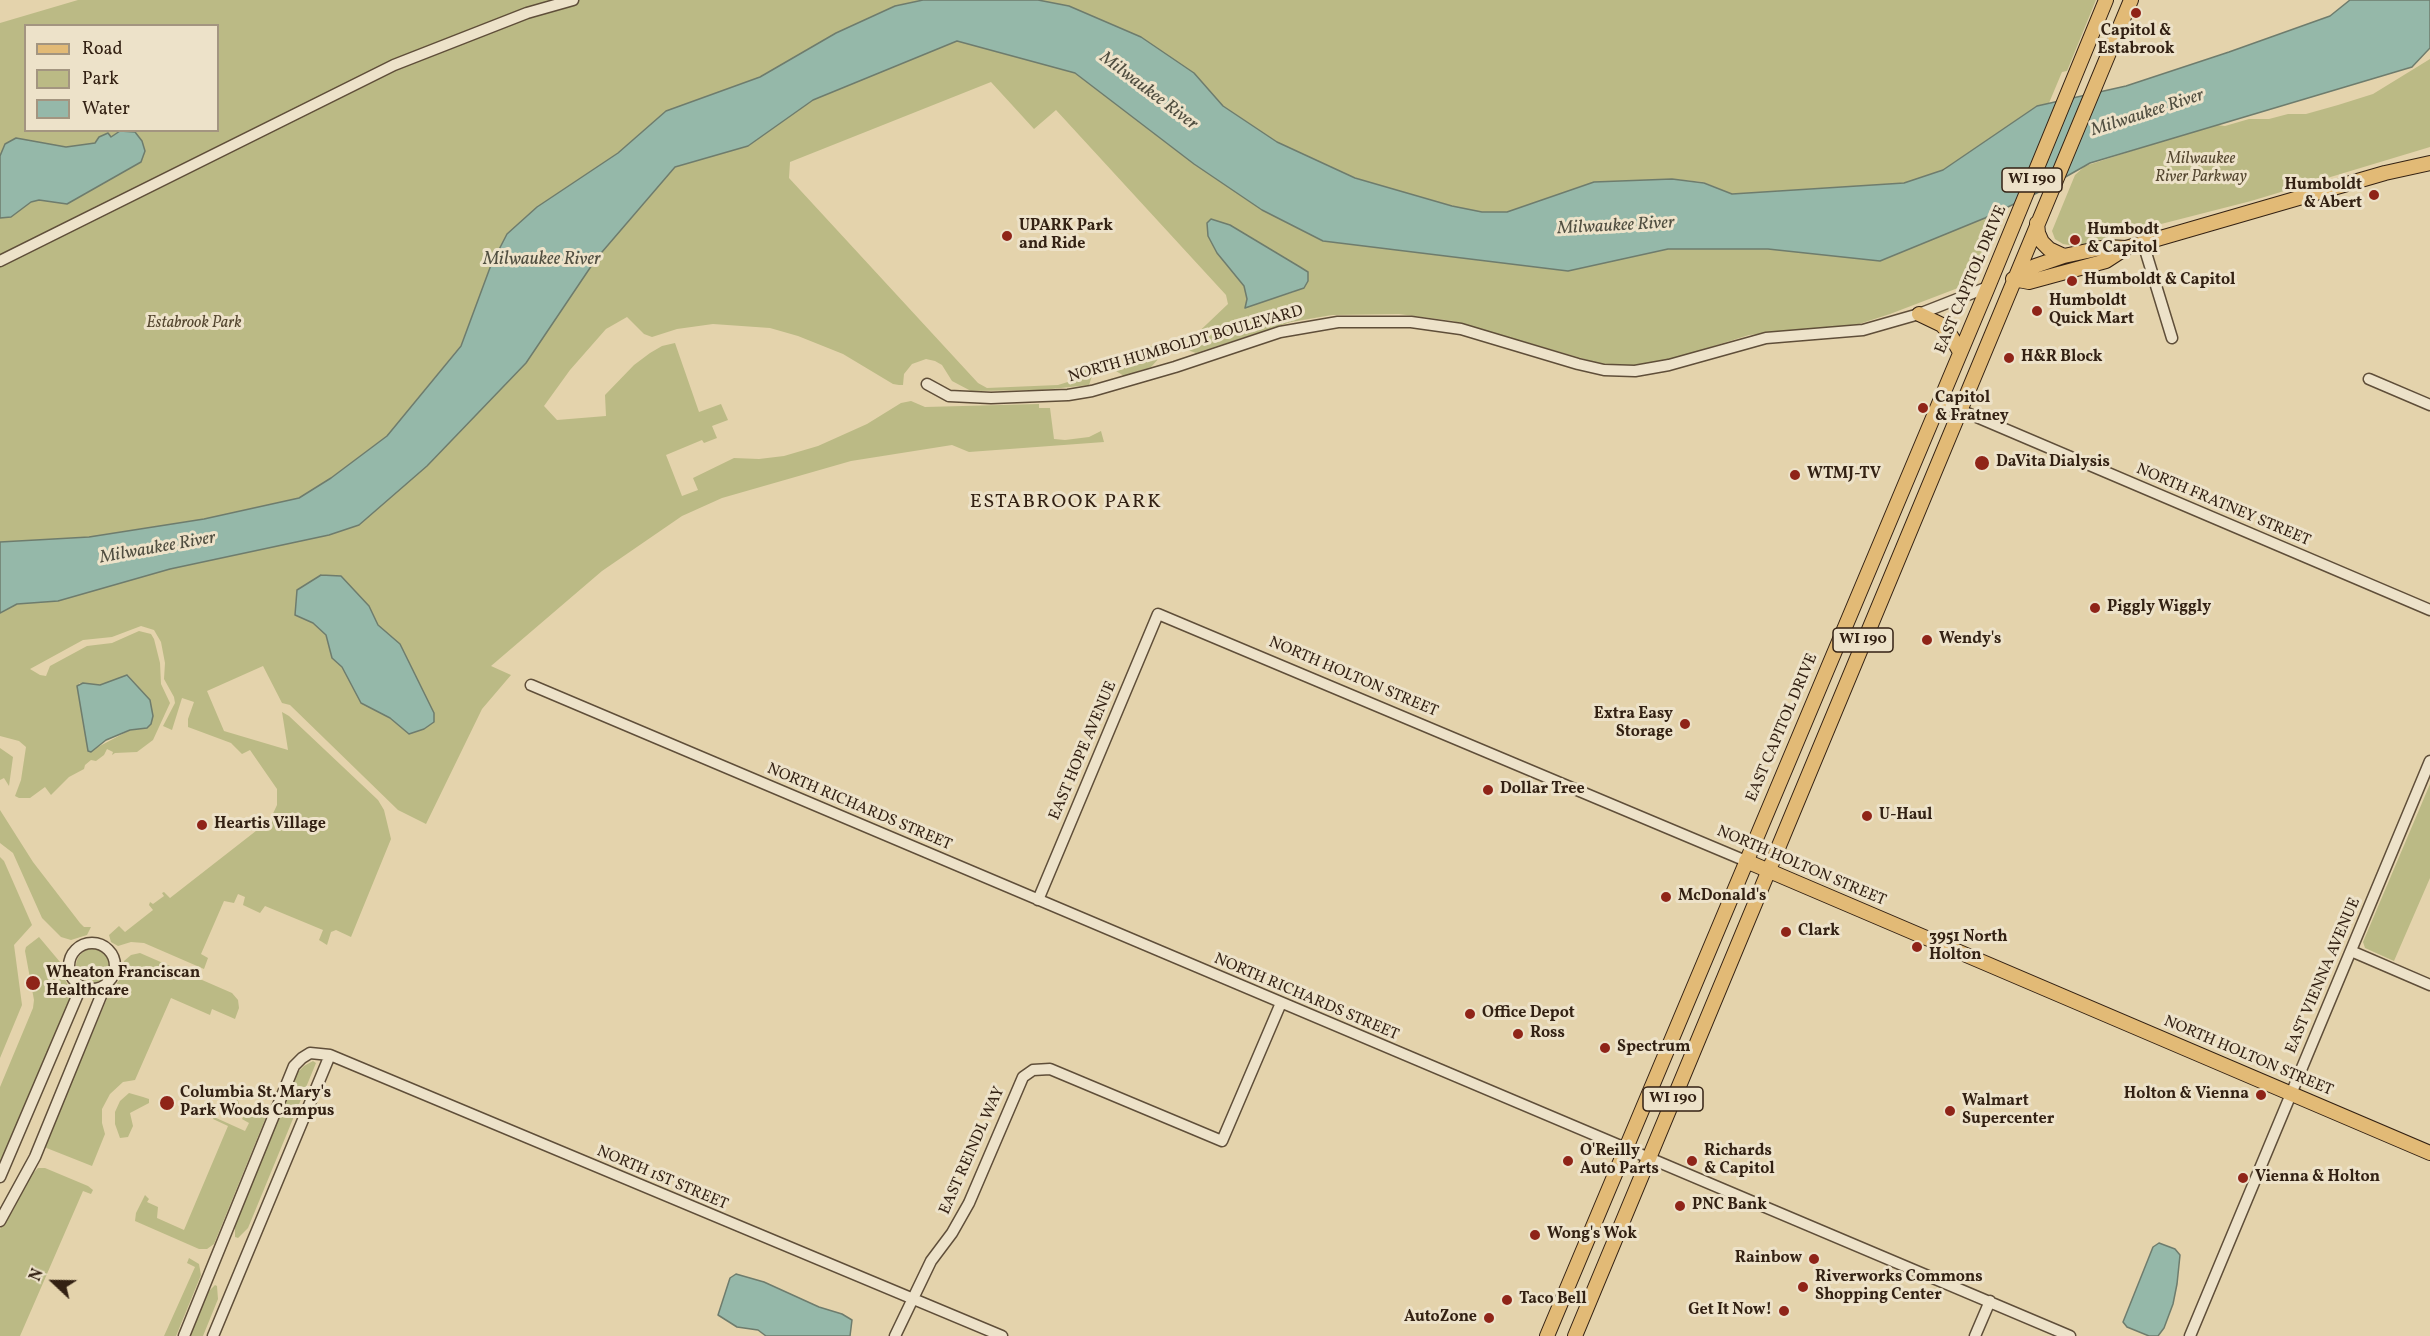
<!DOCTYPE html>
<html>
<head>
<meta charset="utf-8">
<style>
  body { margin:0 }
  #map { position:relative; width:2430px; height:1336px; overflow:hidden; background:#e4d3ac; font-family:Vollkorn,serif }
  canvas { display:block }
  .legend { position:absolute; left:24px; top:24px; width:195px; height:108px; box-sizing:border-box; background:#ede2c9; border:2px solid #a39580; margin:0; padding:8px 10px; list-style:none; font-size:18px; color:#332113 }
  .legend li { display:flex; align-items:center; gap:12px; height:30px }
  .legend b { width:30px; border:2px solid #a39580 }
  .north { position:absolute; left:24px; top:1252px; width:60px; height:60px; -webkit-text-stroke:4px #ede2c9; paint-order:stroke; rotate:292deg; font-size:16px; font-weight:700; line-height:24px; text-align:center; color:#332113 }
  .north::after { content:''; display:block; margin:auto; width:21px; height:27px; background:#332113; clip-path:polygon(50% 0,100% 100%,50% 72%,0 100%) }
</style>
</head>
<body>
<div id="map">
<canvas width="2430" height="1336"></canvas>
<ul class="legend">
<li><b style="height:8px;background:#e2ba76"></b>Road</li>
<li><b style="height:16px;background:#bbba85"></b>Park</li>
<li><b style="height:16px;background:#95b8a9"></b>Water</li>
</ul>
<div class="north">N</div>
</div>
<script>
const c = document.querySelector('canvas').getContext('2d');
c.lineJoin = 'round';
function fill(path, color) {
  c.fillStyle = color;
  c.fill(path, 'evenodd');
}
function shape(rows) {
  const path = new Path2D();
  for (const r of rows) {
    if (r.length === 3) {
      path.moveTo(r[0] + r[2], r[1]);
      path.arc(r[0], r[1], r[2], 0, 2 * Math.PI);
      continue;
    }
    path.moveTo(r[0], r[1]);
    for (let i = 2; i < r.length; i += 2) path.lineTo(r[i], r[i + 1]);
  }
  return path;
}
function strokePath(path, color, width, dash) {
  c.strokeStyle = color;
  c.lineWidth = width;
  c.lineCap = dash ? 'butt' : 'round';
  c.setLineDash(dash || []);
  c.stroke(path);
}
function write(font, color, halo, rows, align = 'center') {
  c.font = font + ' Vollkorn,serif';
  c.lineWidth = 6;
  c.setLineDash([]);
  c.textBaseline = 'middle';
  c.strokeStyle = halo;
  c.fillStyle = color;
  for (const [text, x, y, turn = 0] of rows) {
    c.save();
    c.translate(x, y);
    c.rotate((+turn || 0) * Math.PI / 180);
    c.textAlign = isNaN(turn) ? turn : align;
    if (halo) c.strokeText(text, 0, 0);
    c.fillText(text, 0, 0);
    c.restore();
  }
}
fill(shape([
  [78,0,923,0,895,6,836,33,760,77,666,111,618,153,479,298,461,345,387,436,331,478,299,498,204,519,89,537,0,542,0,23],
  [26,26,218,26,218,130,26,130],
  [1038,0,2096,0,2067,71,2062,72,2049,103,2037,106,1943,170,1904,183,1732,194,1703,182,1672,179,1594,182,1507,212,1482,212,1452,206,1355,178,1277,142,1223,106,1194,73,1069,6],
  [957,41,1075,73,1194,164,1262,210,1323,241,1568,271,1668,249,1768,249,1985,218,2004,208,1976,277,1958,288,1890,314,1856,325,1749,335,1682,356,1646,364,1624,366,1598,363,1453,321,1399,314,1332,315,1291,322,1196,353,1179,347,1172,340,1173,338,1182,337,1188,342,1228,304,1226,295,1056,110,1034,129,991,82,790,162,789,178,978,383,987,388,1058,385,1084,377,1083,371,1089,367,1093,373,1089,385,1042,390,971,391,952,381,942,365,935,361,926,359,912,364,904,374,903,385,899,385,893,384,843,354,798,336,770,328,713,324,677,329,652,337,644,334,627,317,606,329,570,370,544,406,557,420,606,416,605,395,634,365,650,353,662,346,675,343,699,412,721,404,728,420,712,426,717,438,704,443,702,440,666,455,682,496,698,490,693,478,734,458,759,459,784,456,818,446,867,424,901,403,911,401,925,407,1039,404,1039,408,1050,408,1054,439,1065,440,1089,437,1101,431,1104,442,969,452,952,445,851,461,722,498,682,516,602,571,491,666,511,675,482,709,426,824,398,810,290,705,282,703,263,666,207,691,224,731,288,750,282,712,289,716,378,800,384,810,391,839,351,937,336,930,331,932,327,945,319,940,323,930,265,906,260,913,243,905,245,897,238,894,234,903,224,901,201,954,208,958,204,969,144,943,131,942,118,946,111,942,109,935,119,926,125,932,153,910,149,905,150,902,153,904,164,896,162,893,164,892,170,898,270,820,277,805,277,789,250,750,242,754,231,743,188,727,188,719,194,702,182,698,172,730,163,726,175,703,174,697,164,679,165,663,161,642,154,630,141,626,112,637,83,640,30,669,40,675,46,676,50,666,87,646,112,643,139,631,151,634,154,639,160,663,161,684,170,703,153,740,137,752,115,753,112,755,113,752,107,749,104,755,96,761,91,760,85,765,84,769,69,777,51,795,45,787,30,798,19,798,15,796,21,780,26,747,19,741,0,736,0,613,17,604,58,601,170,569,329,535,359,525,427,466,526,363,596,259,675,167,748,146,813,100],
  [1208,236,1294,292,1245,307,1247,299,1244,286,1217,253],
  [369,606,378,625,400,644,409,734,390,718,361,703,342,667,332,658,326,635,313,623],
  [128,675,150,700,147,728,130,730,96,748,79,683,100,685],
  [2430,59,2430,147,2251,201,2075,246,2063,244,2055,239,2052,231,2075,175,2085,166,2147,146,2202,123,2225,126,2249,119,2269,119,2288,114,2306,114,2338,105,2373,94],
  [1154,345,1161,351,1161,356,1151,367,1124,376,1116,371,1107,361,1114,358,1119,365,1151,355,1149,347],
  [0,748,13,757,9,786,4,778,0,780],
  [2430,784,2430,878,2394,961,2365,948,2363,942],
  [0,810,33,862,80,923,84,927,91,927,87,935,71,940,61,937,42,918,17,862,13,853,0,843],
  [0,857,4,861,32,925,14,945,22,1005,0,1058],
  [39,937,60,962,58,964,59,968,70,989,71,997,0,1166,0,1087,33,1008,34,1000,25,951,26,947],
  [93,966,17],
  [140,953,232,993,238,1000,239,1008,235,1019,212,1009,210,1015,171,998,135,1080,123,1082,110,1094,102,1109,102,1123,105,1134,92,1166,44,1147,109,994,120,979,124,961,131,955],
  [313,1061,316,1063,248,1228,238,1238,235,1237,235,1226,297,1073,304,1066],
  [129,1093,143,1097,149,1099,149,1103,130,1113,133,1126,128,1137,120,1138,115,1124,115,1112,120,1101],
  [232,1104,7],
  [253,1106,264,1110,266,1117,214,1244,207,1249,199,1249,135,1221,136,1213,145,1195,149,1199,147,1202,158,1207,157,1218,184,1230,228,1126,213,1119,214,1117,245,1131,249,1123,242,1119,250,1107],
  [38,1168,45,1168,88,1186,93,1190,91,1194,83,1191,20,1336,0,1336,0,1229,12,1212,32,1174],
  [189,1258,199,1264,201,1275,176,1336,164,1336,195,1267,187,1263],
  [215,1285,217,1286,218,1299,203,1336,188,1336,205,1295]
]), '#bbba85');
const water = shape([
  [923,0,1038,0,1069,6,1141,37,1194,73,1223,106,1277,142,1355,178,1452,206,1482,212,1507,212,1594,182,1672,179,1704,183,1732,194,1904,183,1943,170,2037,106,2126,86,2229,52,2330,16,2350,0,2430,0,2430,48,2412,67,2090,163,2039,192,1985,218,1880,261,1768,249,1668,249,1568,271,1323,241,1262,210,1194,164,1075,73,957,41,813,100,748,146,675,167,596,259,526,363,427,466,359,525,329,535,170,569,58,601,17,604,0,613,0,542,89,537,204,519,299,498,331,478,387,436,461,346,491,265,507,234,537,207,618,153,666,111,760,77,836,33,895,6,923,0],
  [120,131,135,132,142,141,145,151,141,162,67,204,39,200,31,202,11,217,0,218,0,156,5,144,16,138,66,147,95,143,99,137,108,133,111,137,120,131],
  [1211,219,1230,225,1300,267,1308,272,1308,281,1304,288,1245,308,1247,299,1244,286,1217,253,1208,236,1207,223,1211,219],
  [321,575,341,576,369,606,378,625,400,644,434,713,434,722,424,729,409,734,390,718,361,703,342,667,332,658,326,635,313,623,295,615,297,590,321,575],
  [127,675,150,700,153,716,151,724,147,728,130,730,106,740,91,752,88,751,77,686,83,683,100,685,127,675],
  [2159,1243,2175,1249,2180,1255,2177,1284,2173,1304,2164,1328,2158,1336,2149,1336,2127,1327,2123,1322,2153,1247,2159,1243],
  [736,1274,764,1282,819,1307,842,1314,852,1320,850,1336,766,1336,758,1330,737,1327,718,1315,730,1278,736,1274]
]);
fill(water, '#95b8a9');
strokePath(water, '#6e7c6d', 1.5);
const minor = shape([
  [2143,243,2172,338],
  [0,261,394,65,527,13,573,0],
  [2369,379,2430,405],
  [927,384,949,396,991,398,1068,395,1092,391,1175,367,1280,332,1338,322,1411,322,1461,329,1578,364,1604,370,1635,371,1669,365,1766,338,1863,330,1919,314,1988,287],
  [1939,401,2430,610],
  [531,685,2070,1336],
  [1038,900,1158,614,1746,861],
  [92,966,23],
  [2351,951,2430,985],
  [0,1177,81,987],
  [0,1221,35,1157,105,986],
  [184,1336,294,1066,302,1058,310,1053,330,1055,1002,1336],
  [213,1336,330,1055],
  [895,1336,931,1261,952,1233,969,1203,1023,1077,1033,1070,1050,1069,1222,1141,1281,1003],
  [1975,1336,1990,1301],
  [2190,1336,2430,761]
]);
const major = shape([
  [2037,223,2038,233,2042,242,2049,249,2064,256],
  [2013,279,2029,282,2106,261,2126,248,2385,173,2430,163],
  [2013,279,2035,266,2064,256,2106,247,2126,248],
  [1919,314,1942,325,1951,336,1960,352],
  [1746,861,2430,1153],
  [1547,1336,1988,287,2106,0],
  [1575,1336,2131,0]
]);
strokePath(minor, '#5f4e39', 13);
strokePath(major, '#332113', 16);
strokePath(minor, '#ede2c9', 10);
strokePath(major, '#e2ba76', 14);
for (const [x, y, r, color] of [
  [2136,13,6,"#8f2418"],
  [2374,195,6,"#8f2418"],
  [1007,236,6,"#8f2418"],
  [2075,240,6,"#8f2418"],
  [2072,281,6,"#8f2418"],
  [2037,311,6,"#8f2418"],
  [2009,358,6,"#8f2418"],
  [1923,408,6,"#8f2418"],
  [1982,463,8,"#8f2418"],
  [1795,475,6,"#8f2418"],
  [2095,608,6,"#8f2418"],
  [1927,640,6,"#8f2418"],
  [1685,724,6,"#8f2418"],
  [1488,790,6,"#8f2418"],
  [1867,816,6,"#8f2418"],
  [202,825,6,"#8f2418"],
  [1666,897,6,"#8f2418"],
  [1786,932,6,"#8f2418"],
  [1917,947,6,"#8f2418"],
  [33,983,8,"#8f2418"],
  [1470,1014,6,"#8f2418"],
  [1518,1034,6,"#8f2418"],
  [1605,1048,6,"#8f2418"],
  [2261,1095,6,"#8f2418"],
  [167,1103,8,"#8f2418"],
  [1950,1111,6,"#8f2418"],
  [1568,1161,6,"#8f2418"],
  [1692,1161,6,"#8f2418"],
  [2243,1178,6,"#8f2418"],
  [1680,1206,6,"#8f2418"],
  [1535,1235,6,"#8f2418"],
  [1814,1259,6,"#8f2418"],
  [1803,1287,6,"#8f2418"],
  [1507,1300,6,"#8f2418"],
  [1784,1311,6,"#8f2418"],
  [1489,1318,6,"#8f2418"]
]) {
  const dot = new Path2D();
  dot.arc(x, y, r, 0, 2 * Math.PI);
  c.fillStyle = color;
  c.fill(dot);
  strokePath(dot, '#ede2c9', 2);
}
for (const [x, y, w] of [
  [2032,180,60],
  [1863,640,60],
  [1673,1099,60]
]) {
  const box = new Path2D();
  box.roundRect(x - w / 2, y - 12, w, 24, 4.5);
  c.fillStyle = '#ede2c9';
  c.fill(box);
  strokePath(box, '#332113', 1.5);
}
write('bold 15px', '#332113', null, [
  ["WI 190",2032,180],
  ["WI 190",1863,640],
  ["WI 190",1673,1099]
]);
write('bold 16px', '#332113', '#ede2c9', [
  ["Capitol &",2136,32,"center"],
  ["Estabrook",2136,50,"center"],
  ["Humboldt",2362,186,"right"],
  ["& Abert",2362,204,"right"],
  ["UPARK Park",1019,227],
  ["and Ride",1019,245],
  ["Humbodt",2087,231],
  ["& Capitol",2087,249],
  ["Humboldt & Capitol",2084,281],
  ["Humboldt",2049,302],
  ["Quick Mart",2049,320],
  ["H&R Block",2021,358],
  ["Capitol",1935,399],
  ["& Fratney",1935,417],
  ["DaVita Dialysis",1996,463],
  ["WTMJ-TV",1807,475],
  ["Piggly Wiggly",2107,608],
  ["Wendy's",1939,640],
  ["Extra Easy",1673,715,"right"],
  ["Storage",1673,733,"right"],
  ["Dollar Tree",1500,790],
  ["U-Haul",1879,816],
  ["Heartis Village",214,825],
  ["McDonald's",1678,897],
  ["Clark",1798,932],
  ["3951 North",1929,938],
  ["Holton",1929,956],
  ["Wheaton Franciscan",46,974],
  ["Healthcare",46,992],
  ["Office Depot",1482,1014],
  ["Ross",1530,1034],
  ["Spectrum",1617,1048],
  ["Columbia St. Mary's",180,1094],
  ["Park Woods Campus",180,1112],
  ["Holton & Vienna",2249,1095,"right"],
  ["Walmart",1962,1102],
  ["Supercenter",1962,1120],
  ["O'Reilly",1580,1152],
  ["Auto Parts",1580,1170],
  ["Richards",1704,1152],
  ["& Capitol",1704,1170],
  ["Vienna & Holton",2255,1178],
  ["PNC Bank",1692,1206],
  ["Wong's Wok",1547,1235],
  ["Rainbow",1802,1259,"right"],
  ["Riverworks Commons",1815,1278],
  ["Shopping Center",1815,1296],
  ["Taco Bell",1519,1300],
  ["Get It Now!",1772,1311,"right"],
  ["AutoZone",1477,1318,"right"]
], 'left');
write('italic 16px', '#554730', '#ede2c9', [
  ["Milwaukee",2201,160],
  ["River Parkway",2201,178],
  ["Estabrook Park",194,324]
]);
write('16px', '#332113', '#ede2c9', [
  ["EAST CAPITOL DRIVE",1972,280,-67],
  ["NORTH HUMBOLDT BOULEVARD",1186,345,-16],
  ["NORTH FRATNEY STREET",2223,506,23],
  ["NORTH HOLTON STREET",1353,678,23],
  ["EAST CAPITOL DRIVE",1783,728,-67],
  ["EAST HOPE AVENUE",1084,751,-67],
  ["NORTH RICHARDS STREET",859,808,23],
  ["NORTH HOLTON STREET",1801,867,23],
  ["EAST VIENNA AVENUE",2324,976,-67],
  ["NORTH RICHARDS STREET",1306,998,23],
  ["NORTH HOLTON STREET",2248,1057,23],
  ["EAST REINDL WAY",973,1151,-66],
  ["NORTH 1ST STREET",662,1179,23]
]);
write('italic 18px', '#504e40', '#ede2c9', [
  ["Milwaukee River",1148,92,37],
  ["Milwaukee River",2148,114,-18],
  ["Milwaukee River",1616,227,-3],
  ["Milwaukee River",542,261],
  ["Milwaukee River",158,549,-10]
]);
c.letterSpacing = '1.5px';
write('20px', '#332113', '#ede2c9', [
  ["ESTABROOK PARK",1066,503]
]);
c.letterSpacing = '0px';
</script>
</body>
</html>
